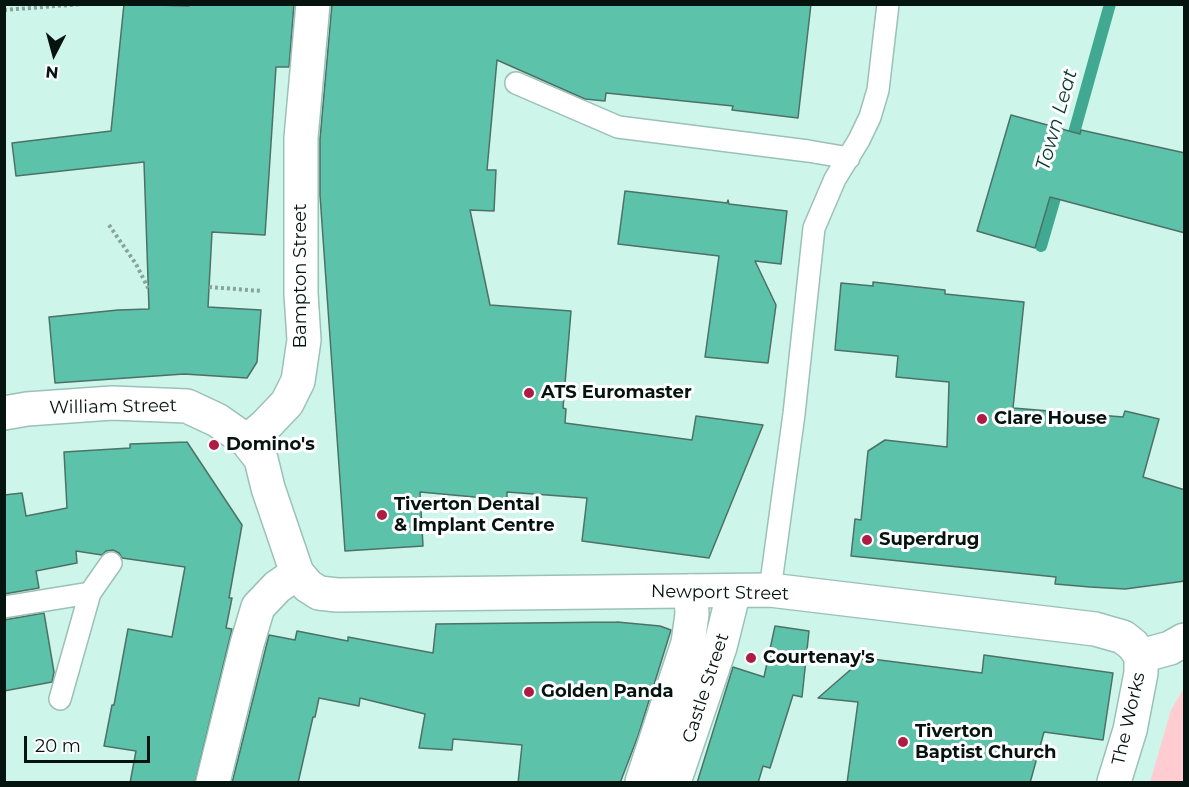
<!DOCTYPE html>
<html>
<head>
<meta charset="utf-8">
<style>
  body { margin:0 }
  #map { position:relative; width:1189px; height:787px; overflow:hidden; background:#cef5ea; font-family:Montserrat,sans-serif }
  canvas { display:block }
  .frame { position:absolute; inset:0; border:6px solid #061410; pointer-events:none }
  .north { position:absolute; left:24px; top:24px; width:60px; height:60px; -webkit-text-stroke:4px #fff; paint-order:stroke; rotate:186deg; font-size:16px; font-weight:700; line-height:24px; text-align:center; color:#061410 }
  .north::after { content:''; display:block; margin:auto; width:21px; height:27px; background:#061410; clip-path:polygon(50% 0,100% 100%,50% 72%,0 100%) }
  .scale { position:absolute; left:24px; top:736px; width:126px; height:27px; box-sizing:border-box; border:3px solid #061410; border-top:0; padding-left:8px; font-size:18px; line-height:21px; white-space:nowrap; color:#061410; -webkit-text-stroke:4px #fff; paint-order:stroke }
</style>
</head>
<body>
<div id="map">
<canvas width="1189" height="787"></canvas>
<div class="frame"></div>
<div class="north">N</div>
<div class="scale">20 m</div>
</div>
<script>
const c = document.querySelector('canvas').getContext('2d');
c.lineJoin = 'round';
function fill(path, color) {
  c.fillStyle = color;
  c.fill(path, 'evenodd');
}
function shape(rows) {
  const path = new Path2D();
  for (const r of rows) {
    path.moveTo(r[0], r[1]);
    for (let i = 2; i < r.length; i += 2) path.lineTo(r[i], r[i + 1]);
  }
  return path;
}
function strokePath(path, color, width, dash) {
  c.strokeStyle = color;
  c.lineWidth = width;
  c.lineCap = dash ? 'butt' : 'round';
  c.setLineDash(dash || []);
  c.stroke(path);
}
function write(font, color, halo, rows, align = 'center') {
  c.font = font + ' Montserrat,sans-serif';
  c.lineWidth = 6;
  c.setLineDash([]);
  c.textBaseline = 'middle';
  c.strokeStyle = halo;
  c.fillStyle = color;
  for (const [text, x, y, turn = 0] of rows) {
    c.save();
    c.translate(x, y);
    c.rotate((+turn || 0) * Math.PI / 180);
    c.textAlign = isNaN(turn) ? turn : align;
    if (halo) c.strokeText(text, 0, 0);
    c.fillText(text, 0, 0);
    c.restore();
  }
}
fill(shape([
  [1184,688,1184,782,1150,782,1171,710]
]), '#ffcdd1');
strokePath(shape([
  [1070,147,1110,4],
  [1041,246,1059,184]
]), '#41a992', 12);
const building = shape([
  [124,4,189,6,189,4,294,4,289,67,276,67,265,235,212,232,208,307,261,310,257,362,247,378,184,374,55,383,49,317,118,310,149,309,144,162,16,176,12,143,111,131,124,4],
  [332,4,811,4,798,118,732,110,733,106,606,93,605,101,585,99,497,60,487,170,496,170,494,211,470,210,490,305,571,311,563,408,566,409,565,423,692,440,696,416,763,425,709,558,582,541,587,498,507,492,507,500,420,492,423,546,345,551,320,195,320,139,332,4],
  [1011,115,1080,134,1081,130,1185,153,1185,233,1050,197,1035,248,977,231,1011,115],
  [625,191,727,203,728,200,729,204,787,211,781,264,755,261,776,305,768,363,705,357,719,256,618,244,625,191],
  [873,282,945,290,945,294,1024,302,1013,408,1123,417,1125,411,1159,419,1143,477,1185,490,1185,581,1125,589,1090,587,1055,584,1056,577,851,556,855,519,861,520,868,451,885,440,947,447,949,382,896,377,898,356,835,350,841,283,873,286,873,282],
  [187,442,242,525,229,598,232,598,226,628,232,629,195,783,130,783,136,751,104,746,112,705,114,705,128,629,172,637,185,567,122,558,119,553,113,550,106,551,102,555,76,551,77,563,36,571,39,588,4,594,4,495,22,493,26,516,67,508,64,452,130,448,130,444,187,442],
  [44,613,54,672,52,682,4,691,4,620,44,613],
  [617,622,660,626,671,630,638,736,620,783,518,783,522,745,453,739,452,750,419,748,425,714,360,698,359,706,319,698,315,717,313,717,298,783,232,783,269,635,295,640,297,631,348,641,348,637,433,653,436,624,617,622],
  [775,626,809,631,802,697,793,695,770,768,763,766,758,783,697,783,733,667,764,677,775,626],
  [984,655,1113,673,1103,740,1044,732,1030,783,847,783,858,702,818,698,864,658,982,673,984,655]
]);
fill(building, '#5cc2aa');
strokePath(building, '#4d7167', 1.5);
const lane = shape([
  [516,83,618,127,808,151,849,158],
  [770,590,794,414,814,228,835,179,859,140,870,117,878,90,888,4],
  [90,593,111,563],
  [4,607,90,593,60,699]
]);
const street = shape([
  [213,782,247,644,258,607,277,587,297,573],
  [642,782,688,643,692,614,691,591],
  [674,782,720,647,734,591]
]);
const secondary = shape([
  [4,413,27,409,112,403,187,406,217,420,247,441,261,459,268,488,297,573,308,586,319,593,337,595,770,590,1095,629,1123,637,1133,645,1141,656],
  [247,441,266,425,287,403,298,381,304,340,301,294,301,138,313,4],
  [1141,656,1170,648,1184,640],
  [1114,782,1130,730,1141,673,1141,656]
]);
strokePath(lane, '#9bc1b6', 24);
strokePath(street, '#9bc1b6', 36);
strokePath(secondary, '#9bc1b6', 36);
strokePath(shape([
  [4,10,82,4],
  [109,225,136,264,148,288],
  [209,287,262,291]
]), '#86a49c', 4, [3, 3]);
strokePath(lane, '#fff', 21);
strokePath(street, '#fff', 33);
strokePath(secondary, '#fff', 33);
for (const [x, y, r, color] of [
  [529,393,6,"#af1b42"],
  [982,419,6,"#af1b42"],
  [214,445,6,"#af1b42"],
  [382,515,6,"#af1b42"],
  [867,540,6,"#af1b42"],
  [751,658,6,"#af1b42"],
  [529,692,6,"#af1b42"],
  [903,742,6,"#af1b42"]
]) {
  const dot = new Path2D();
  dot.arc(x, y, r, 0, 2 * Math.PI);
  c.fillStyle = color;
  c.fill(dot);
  strokePath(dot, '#fff', 2);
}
write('18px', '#061410', '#fff', [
  ["Bampton Street",301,276,-90],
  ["William Street",113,407,-1],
  ["Newport Street",720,593,1],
  ["Castle Street",706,688,-72],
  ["The Works",1129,719,-77]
]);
write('bold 18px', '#061410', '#fff', [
  ["ATS Euromaster",541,393],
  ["Clare House",994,419],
  ["Domino's",226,445],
  ["Tiverton Dental",394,505],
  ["& Implant Centre",394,526],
  ["Superdrug",879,540],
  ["Courtenay's",763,658],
  ["Golden Panda",541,692],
  ["Tiverton",915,732],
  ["Baptist Church",915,753]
], 'left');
write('italic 20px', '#0c3b32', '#fff', [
  ["Town Leat",1057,120,-74]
]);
</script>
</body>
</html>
